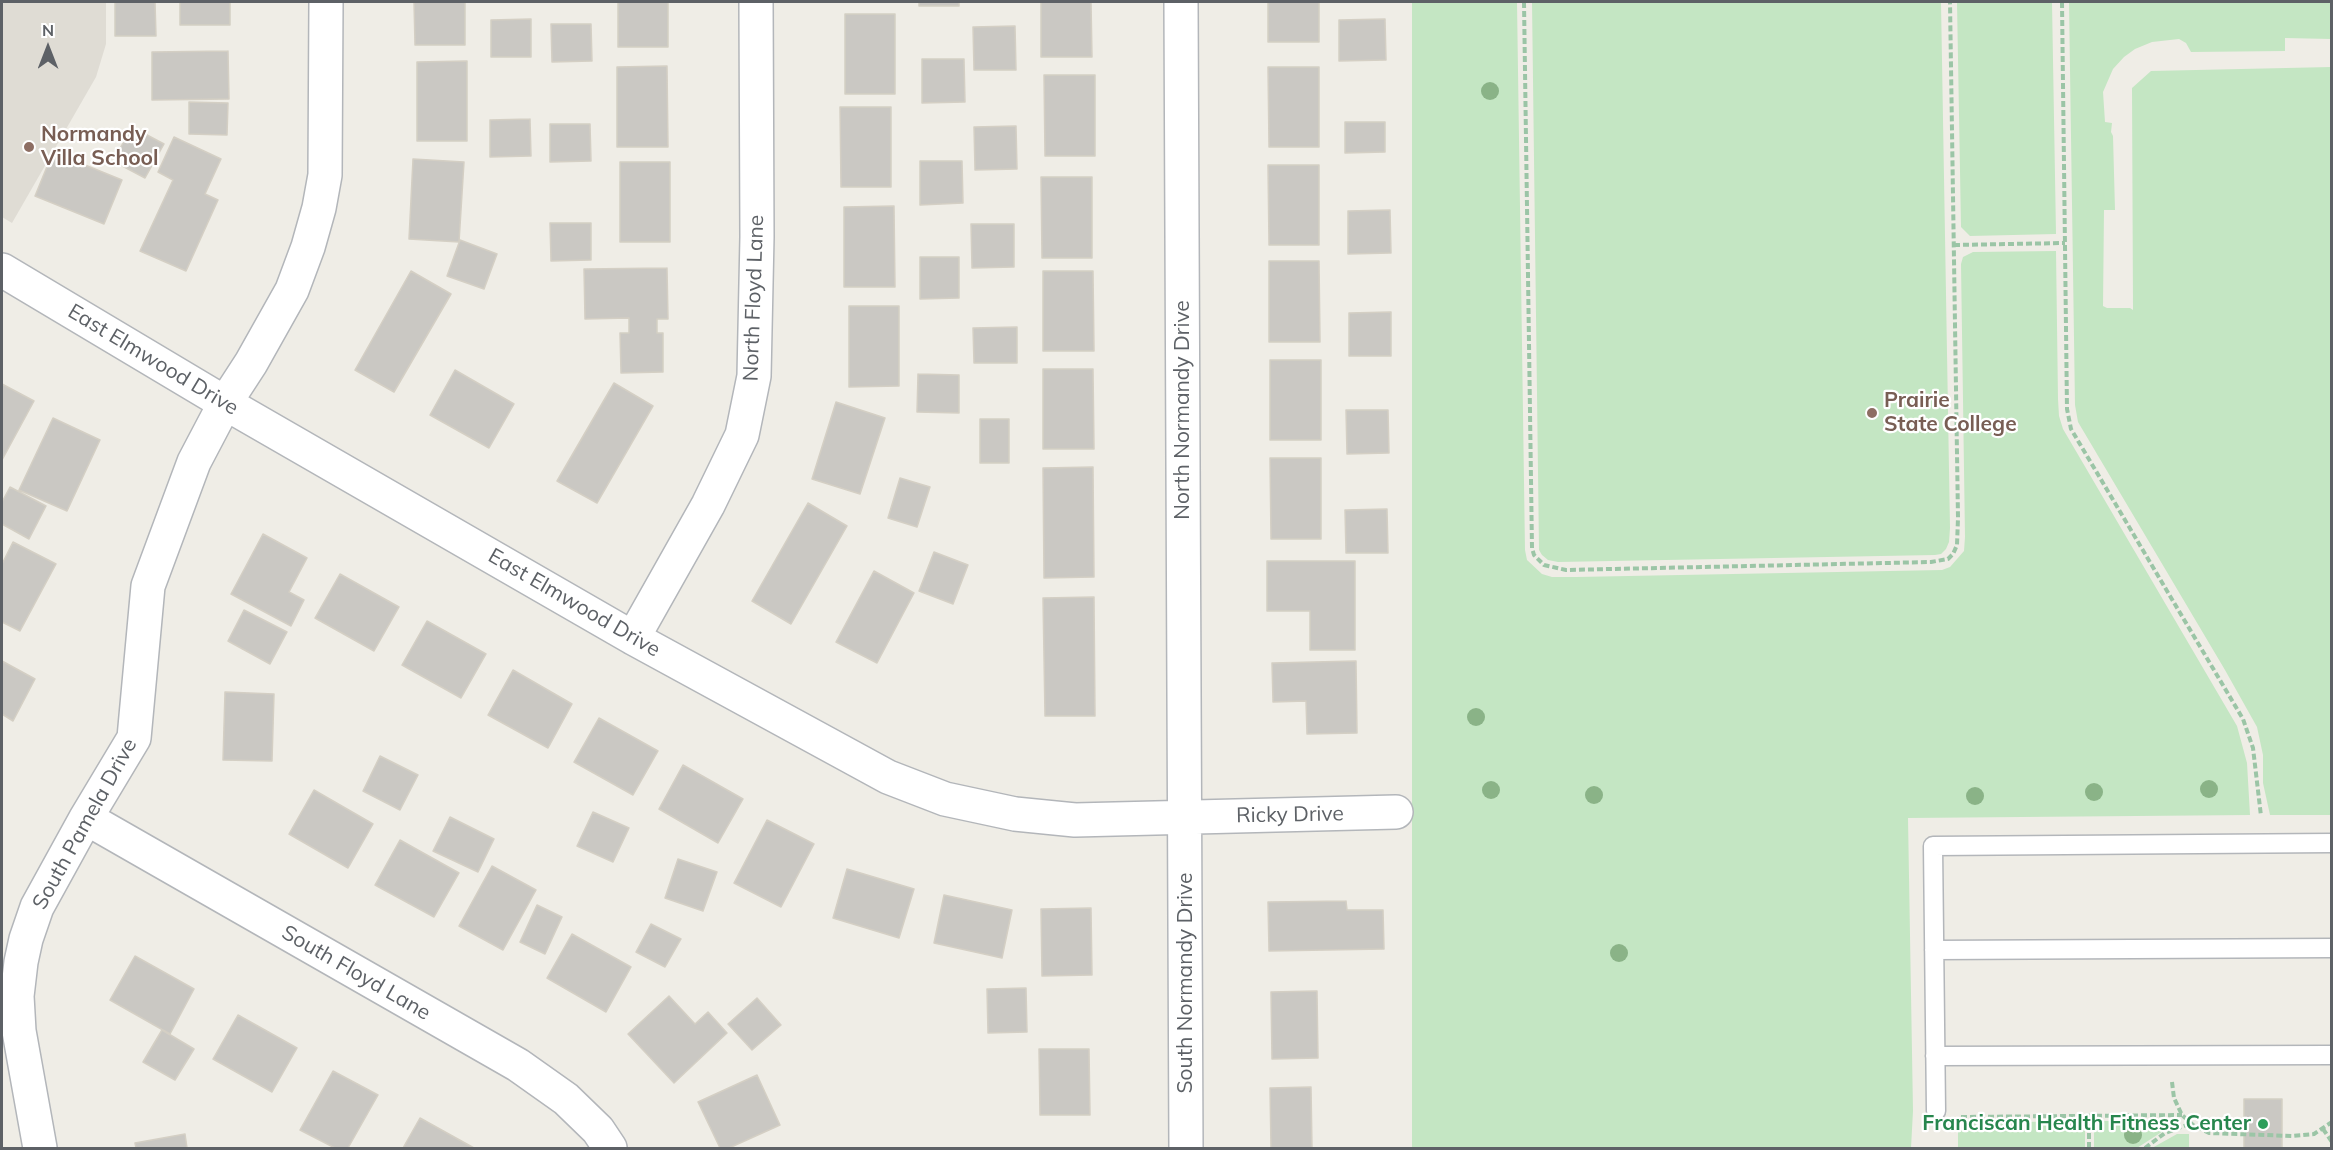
<!DOCTYPE html>
<html>
<head>
<meta charset="utf-8">
<style>
  body { margin:0 }
  #map { position:relative; width:2333px; height:1150px; overflow:hidden; background:#efede6; font-family:Mulish,sans-serif }
  canvas { display:block }
  .frame { position:absolute; inset:0; border:3px solid #5d6166; pointer-events:none }
  .north { position:absolute; left:18px; top:18px; width:60px; height:60px; -webkit-text-stroke:4px #fff; paint-order:stroke; rotate:0deg; font-size:16px; font-weight:700; line-height:24px; text-align:center; color:#5d6166 }
  .north::after { content:''; display:block; margin:auto; width:21px; height:27px; background:#5d6166; clip-path:polygon(50% 0,100% 100%,50% 72%,0 100%) }
</style>
</head>
<body>
<div id="map">
<canvas width="2333" height="1150"></canvas>
<div class="frame"></div>
<div class="north">N</div>
</div>
<script>
const c = document.querySelector('canvas').getContext('2d');
c.lineJoin = 'round';
function fill(path, color) {
  c.fillStyle = color;
  c.fill(path, 'evenodd');
}
function shape(rows) {
  const path = new Path2D();
  for (const r of rows) {
    path.moveTo(r[0], r[1]);
    for (let i = 2; i < r.length; i += 2) path.lineTo(r[i], r[i + 1]);
  }
  return path;
}
function strokePath(path, color, width, dash) {
  c.strokeStyle = color;
  c.lineWidth = width;
  c.lineCap = dash ? 'butt' : 'round';
  c.setLineDash(dash || []);
  c.stroke(path);
}
function write(font, color, halo, rows, align = 'center') {
  c.font = font + ' Mulish,sans-serif';
  c.lineWidth = 4.5;
  c.setLineDash([]);
  c.textBaseline = 'middle';
  c.strokeStyle = halo;
  c.fillStyle = color;
  for (const [text, x, y, turn = 0] of rows) {
    c.save();
    c.translate(x, y);
    c.rotate((+turn || 0) * Math.PI / 180);
    c.textAlign = isNaN(turn) ? turn : align;
    if (halo) c.strokeText(text, 0, 0);
    c.fillText(text, 0, 0);
    c.restore();
  }
}
fill(shape([
  [2,2,106,2,106,44,96,77,12,223,2,217]
]), '#dfdcd4');
fill(shape([
  [1412,2,1517,2,1525,550,1527,560,1542,574,1552,577,1576,577,1942,570,1950,567,1964,551,1965,537,1961,264,1963,257,1973,252,2056,251,2058,399,2059,416,2063,429,2237,726,2247,763,2250,815,1908,818,1913,1111,1911,1148,1412,1148],
  [1532,2,1941,2,1950,528,1949,542,1946,549,1941,554,1935,555,1558,562,1548,560,1542,555,1539,550],
  [1957,2,2052,2,2056,234,1970,236,1961,227],
  [2069,2,2331,2,2331,39,2285,38,2285,51,2191,52,2186,43,2179,39,2152,42,2135,49,2124,57,2113,69,2103,92,2105,122,2112,123,2111,132,2113,136,2115,210,2104,210,2103,306,2107,308,2130,308,2133,310,2132,88,2151,71,2331,67,2331,815,2270,815,2263,783,2263,755,2257,727,2225,670,2078,422,2075,405],
  [2085,1121,2085,1148,1958,1148,1958,1123],
  [2094,1121,2171,1121,2171,1126,2137,1148,2094,1148],
  [2177,1134,2189,1134,2189,1148,2152,1148]
]), '#c4e6c3');
const building = shape([
  [115,2,155,2,156,36,115,36,115,2],
  [180,2,230,2,230,25,180,25,180,2],
  [414,2,465,2,465,45,415,45,414,2],
  [618,2,668,2,668,47,618,47,618,2],
  [919,2,959,2,959,6,919,6,919,2],
  [1041,2,1091,2,1092,57,1041,57,1041,2],
  [1268,2,1319,2,1319,42,1268,42,1268,2],
  [845,14,895,14,895,94,845,94,845,14],
  [531,19,531,57,491,57,491,20,531,19],
  [1385,19,1386,60,1339,61,1339,20,1385,19],
  [551,24,591,24,592,61,552,62,551,24],
  [1015,26,1016,70,974,70,973,27,1015,26],
  [228,51,229,99,152,100,152,52,228,51],
  [922,59,964,59,965,102,922,103,922,59],
  [467,61,467,141,417,141,417,62,467,61],
  [667,66,668,147,617,147,617,67,667,66],
  [1268,67,1319,67,1319,147,1269,147,1268,67],
  [1044,75,1095,75,1095,156,1045,156,1044,75],
  [189,102,228,103,227,135,189,134,189,102],
  [840,107,891,107,891,187,841,187,840,107],
  [530,119,531,156,490,157,490,120,530,119],
  [1345,122,1385,122,1385,152,1345,153,1345,122],
  [550,124,590,124,591,161,550,162,550,124],
  [1016,126,1017,169,975,170,974,127,1016,126],
  [132,127,164,144,145,178,113,161,132,127],
  [174,137,221,159,205,194,218,200,186,271,140,251,173,180,158,172,174,137],
  [53,152,122,180,104,224,35,196,53,152],
  [413,159,464,162,459,242,409,239,413,159],
  [920,161,962,161,963,203,920,205,920,161],
  [620,162,670,162,670,242,620,242,620,162],
  [1268,165,1319,165,1319,245,1269,245,1268,165],
  [1041,177,1092,177,1092,258,1042,258,1041,177],
  [894,206,895,287,844,287,844,207,894,206],
  [1390,210,1391,253,1348,254,1348,211,1390,210],
  [550,223,591,223,591,260,551,261,550,223],
  [971,224,1014,224,1014,267,972,268,971,224],
  [460,240,497,254,484,289,447,276,460,240],
  [920,257,959,257,959,298,920,299,920,257],
  [1269,261,1319,261,1320,342,1269,342,1269,261],
  [667,268,668,319,657,319,657,333,663,333,663,372,621,373,620,333,629,333,629,318,585,319,584,269,667,268],
  [411,271,451,294,394,392,355,370,411,271],
  [1043,271,1093,271,1094,351,1043,351,1043,271],
  [849,306,899,306,899,386,849,387,849,306],
  [1391,312,1391,356,1349,356,1349,313,1391,312],
  [1017,327,1017,363,974,363,973,328,1017,327],
  [1270,360,1321,360,1321,440,1270,440,1270,360],
  [1043,369,1093,369,1094,449,1043,449,1043,369],
  [455,370,514,404,489,448,430,415,455,370],
  [918,374,959,375,959,413,917,412,918,374],
  [614,383,653,406,597,503,557,481,614,383],
  [2,384,34,401,2,460,2,384],
  [836,402,885,418,860,494,812,479,836,402],
  [1346,410,1388,410,1389,453,1347,454,1346,410],
  [53,418,100,440,67,511,19,490,53,418],
  [980,419,1009,419,1009,463,980,463,980,419],
  [1270,458,1321,458,1321,539,1271,539,1270,458],
  [1093,467,1094,577,1044,578,1043,468,1093,467],
  [900,478,930,487,917,527,888,518,900,478],
  [10,487,46,506,29,539,2,524,2,502,10,487],
  [808,503,847,526,791,624,752,601,808,503],
  [1387,509,1388,553,1346,553,1345,510,1387,509],
  [263,534,307,558,289,592,304,600,291,626,231,594,263,534],
  [13,542,56,564,20,631,2,622,2,564,13,542],
  [934,552,968,565,953,604,919,591,934,552],
  [1267,561,1355,561,1355,650,1310,650,1310,611,1267,611,1267,561],
  [874,571,914,593,877,663,836,642,874,571],
  [340,574,399,607,374,651,315,618,340,574],
  [1094,597,1095,716,1045,716,1043,598,1094,597],
  [244,610,287,632,270,664,228,641,244,610],
  [427,621,486,654,461,698,402,665,427,621],
  [2,661,35,679,13,721,2,714,2,661],
  [1356,661,1357,733,1307,734,1306,701,1273,702,1272,663,1356,661],
  [513,670,572,704,548,748,488,715,513,670],
  [225,692,274,694,272,761,223,760,225,692],
  [599,718,658,751,633,795,574,762,599,718],
  [380,756,418,775,400,810,363,791,380,756],
  [683,765,743,799,718,843,659,809,683,765],
  [314,790,373,824,348,868,289,834,314,790],
  [593,812,629,828,613,862,577,846,593,812],
  [450,817,494,839,478,872,433,851,450,817],
  [767,820,814,844,781,907,734,883,767,820],
  [400,840,459,873,434,917,375,885,400,840],
  [678,859,717,872,703,911,665,898,678,859],
  [492,866,536,890,503,950,459,926,492,866],
  [847,869,914,889,899,938,833,918,847,869],
  [944,895,1012,910,1002,958,934,943,944,895],
  [1346,901,1347,910,1383,910,1384,949,1269,951,1268,902,1346,901],
  [537,905,562,917,545,954,520,942,537,905],
  [1091,908,1092,975,1042,976,1041,909,1091,908],
  [651,924,681,939,665,967,636,952,651,924],
  [572,934,631,967,606,1012,547,978,572,934],
  [135,956,194,989,170,1034,110,1000,135,956],
  [1026,988,1027,1032,988,1033,987,989,1026,988],
  [1317,991,1318,1058,1272,1059,1271,992,1317,991],
  [669,996,695,1024,708,1012,727,1033,674,1083,628,1034,669,996],
  [757,998,781,1025,752,1050,728,1024,757,998],
  [238,1015,297,1048,272,1092,213,1059,238,1015],
  [162,1030,194,1049,175,1080,143,1062,162,1030],
  [1039,1049,1089,1049,1090,1115,1040,1115,1039,1049],
  [333,1071,378,1095,348,1148,335,1148,300,1130,333,1071],
  [757,1075,780,1125,729,1148,720,1148,698,1102,757,1075],
  [1311,1087,1312,1148,1271,1148,1270,1088,1311,1087],
  [2244,1099,2282,1099,2282,1148,2244,1148,2244,1099],
  [420,1118,474,1148,403,1148,420,1118],
  [185,1134,187,1148,136,1148,135,1143,185,1134]
]);
fill(building, '#cac8c3');
strokePath(building, '#d4cfc4', 1.5);
const service = shape([
  [1934,950,2332,948],
  [1935,1056,2332,1055],
  [1936,1111,1933,846,2332,843]
]);
const minor = shape([
  [1181,2,1186,1148],
  [2,270,225,403,633,638,888,777,945,799,1015,814,1075,820,1396,812],
  [633,638,708,505,742,435,754,376,757,237,756,2],
  [86,818,518,1065,566,1099,598,1130,610,1148],
  [40,1148,19,1031,17,996,21,962,26,939,37,907,86,818,134,738,148,586,194,462,225,403,251,363,292,290,308,247,319,208,325,175,326,2]
]);
strokePath(service, '#b3b6ba', 21);
strokePath(minor, '#b3b6ba', 36);
strokePath(shape([
  [1524,2,1532,548,1534,555,1544,565,1566,570,1931,562,1948,559,1953,554,1957,545,1958,518,1950,2],
  [2062,2,2067,409,2071,429,2243,719,2253,748,2261,816],
  [1954,245,2065,243],
  [2172,1082,2174,1098,2182,1115,2193,1125,2209,1133,2292,1136,2314,1134,2332,1122],
  [1961,1117,2182,1115],
  [2323,1129,2332,1142],
  [2089,1148,2089,1116],
  [2145,1148,2165,1133,2190,1124]
]), '#9bc5a6', 4, [6, 3]);
strokePath(service, '#fff', 18);
strokePath(minor, '#fff', 33);
c.fillStyle = '#8ab387';
for (const [x, y] of [
  [1490,91],
  [1476,717],
  [2209,789],
  [1491,790],
  [2094,792],
  [1594,795],
  [1975,796],
  [1619,953],
  [2133,1135]
]) {
  c.beginPath();
  c.arc(x, y, 9, 0, 2 * Math.PI);
  c.fill();
}
for (const [x, y, r, color] of [
  [29,147,6,"#8d6e63"],
  [1872,413,6,"#8d6e63"],
  [2263,1124,6,"#2e9e5b"]
]) {
  const dot = new Path2D();
  dot.arc(x, y, r, 0, 2 * Math.PI);
  c.fillStyle = color;
  c.fill(dot);
  strokePath(dot, '#fff', 2);
}
write('bold 21px', '#785e54', '#fff', [
  ["Normandy",41,135],
  ["Villa School",41,159],
  ["Prairie",1884,401],
  ["State College",1884,425]
], 'left');
write('21px', '#5d6166', '#fff', [
  ["North Floyd Lane",754,298,-88],
  ["East Elmwood Drive",153,360,31],
  ["North Normandy Drive",1183,410,-90],
  ["East Elmwood Drive",574,603,30],
  ["Ricky Drive",1290,815,-1],
  ["South Pamela Drive",85,824,-61],
  ["South Floyd Lane",356,973,30],
  ["South Normandy Drive",1186,983,-90]
]);
write('bold 21px', '#27864d', '#fff', [
  ["Franciscan Health Fitness Center",2251,1124]
], 'right');
</script>
</body>
</html>
